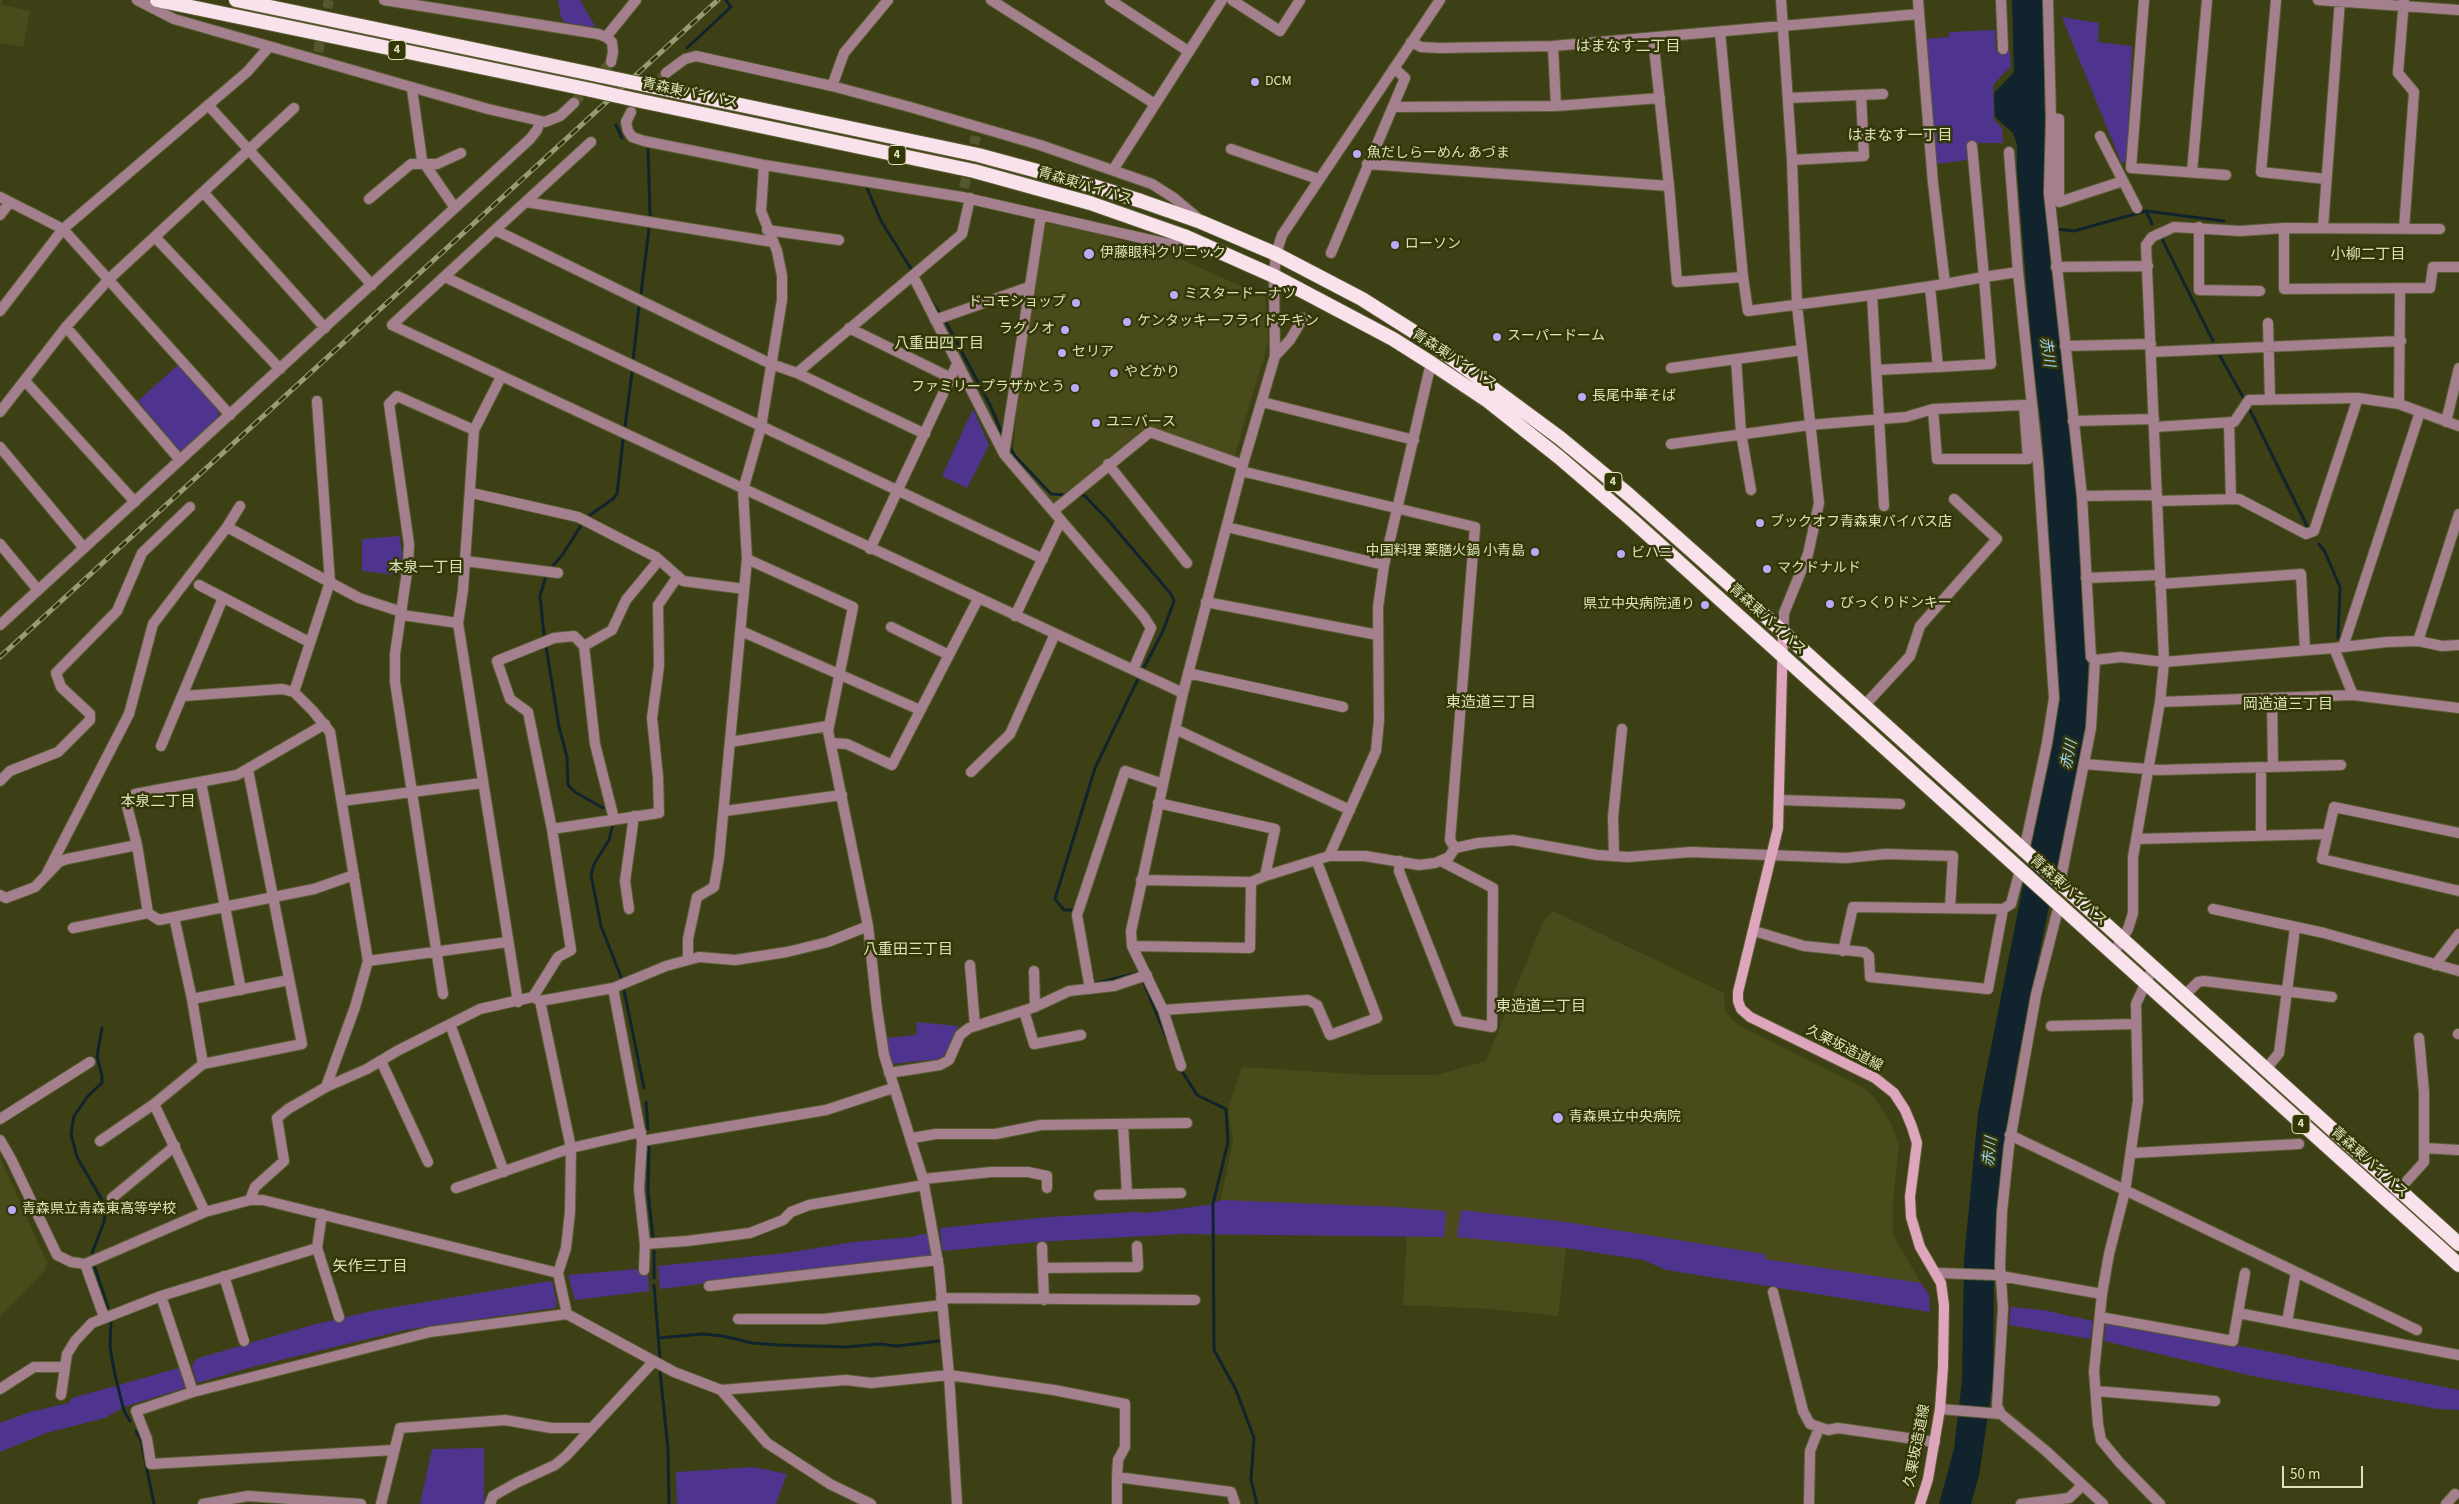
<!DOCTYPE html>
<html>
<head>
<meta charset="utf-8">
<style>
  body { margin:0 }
  #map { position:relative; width:2459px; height:1504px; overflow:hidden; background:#3d4014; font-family:"Source Sans 3",sans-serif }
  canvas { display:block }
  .scale { position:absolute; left:2282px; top:1466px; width:81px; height:22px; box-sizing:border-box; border:2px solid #dde2b9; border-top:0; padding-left:6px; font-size:15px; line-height:18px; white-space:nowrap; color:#dde2b9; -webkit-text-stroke:4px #333607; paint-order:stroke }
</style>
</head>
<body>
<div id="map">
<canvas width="2459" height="1504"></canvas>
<div class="scale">50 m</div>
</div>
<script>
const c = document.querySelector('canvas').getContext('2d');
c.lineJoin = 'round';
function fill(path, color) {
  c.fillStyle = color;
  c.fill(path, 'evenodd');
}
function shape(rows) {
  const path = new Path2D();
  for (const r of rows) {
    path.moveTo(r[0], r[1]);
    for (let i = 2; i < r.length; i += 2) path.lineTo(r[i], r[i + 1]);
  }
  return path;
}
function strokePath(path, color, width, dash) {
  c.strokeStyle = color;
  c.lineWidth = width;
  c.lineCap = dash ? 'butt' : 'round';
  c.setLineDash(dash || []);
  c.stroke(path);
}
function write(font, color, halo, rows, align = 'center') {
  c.font = font + ' "Source Sans 3","Noto Sans JP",sans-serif';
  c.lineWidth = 5;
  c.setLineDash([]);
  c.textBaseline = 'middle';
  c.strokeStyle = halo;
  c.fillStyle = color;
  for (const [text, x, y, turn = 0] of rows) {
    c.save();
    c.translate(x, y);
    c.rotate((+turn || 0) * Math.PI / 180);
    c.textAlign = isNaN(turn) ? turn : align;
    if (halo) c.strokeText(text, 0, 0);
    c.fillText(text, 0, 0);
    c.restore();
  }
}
fill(shape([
  [0,0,2,0,2,5,30,11,23,47,0,43],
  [1051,220,1176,257,1265,297,1268,343,1234,457,1148,425,1054,503,1013,456,1018,390,1043,225],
  [1553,911,1724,993,1725,1010,1736,1024,1866,1089,1876,1100,1893,1127,1899,1146,1893,1200,1893,1235,1921,1283,1837,1271,1764,1259,1765,1254,1566,1222,1458,1237,1566,1248,1558,1316,1491,1309,1403,1305,1407,1235,1444,1237,1396,1207,1221,1200,1233,1141,1228,1108,1242,1067,1367,1075,1437,1075,1486,1061,1543,922],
  [0,1157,47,1263,45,1270,0,1317]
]), '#494c1a');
fill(shape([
  [558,0,580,0,595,26,590,27,564,22,561,17],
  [2062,17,2099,23,2098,42,2132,46,2127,162,2121,162],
  [1995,30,1996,50,2010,51,2011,66,1993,85,1994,120,2002,128,2003,143,1967,143,1967,160,1937,164,1925,39,1949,37,1949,32],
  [178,365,219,411,218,418,181,452,138,401],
  [973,409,989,445,967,488,942,476],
  [400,536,402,553,399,575,362,571,362,539],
  [917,1022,958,1026,948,1049,940,1059,891,1064,887,1038,916,1035],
  [1221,1200,1396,1207,1446,1211,1444,1237,1182,1234,1036,1242,942,1251,940,1228,1048,1217,1136,1212,1146,1213,1208,1205],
  [1461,1210,1566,1222,1765,1254,1765,1259,1921,1283,1929,1295,1930,1312,1666,1270,1643,1260,1566,1248,1457,1237],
  [929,1233,932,1255,660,1289,658,1266,786,1253,853,1242,911,1237],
  [638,1269,648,1270,649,1291,575,1300,568,1275],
  [550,1281,553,1284,557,1304,555,1308,405,1330,252,1367,197,1383,192,1367,195,1360,202,1357,312,1325,372,1311],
  [2011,1307,2043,1310,2093,1321,2090,1339,2009,1325],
  [2106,1323,2229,1346,2241,1346,2459,1390,2459,1410,2438,1409,2257,1377,2104,1341],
  [179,1368,185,1388,124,1407,105,1418,46,1433,0,1452,0,1423,30,1412,69,1403,72,1398],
  [484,1448,484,1504,420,1504,432,1449],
  [754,1467,787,1474,776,1504,677,1504,676,1472]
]), '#4e348f');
fill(shape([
  [2012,0,2043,0,2046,206,2077,500,2088,662,2087,721,2018,1058,2004,1145,1994,1269,1993,1382,1979,1476,1971,1504,1939,1504,1954,1449,1962,1380,1964,1259,1978,1113,2060,699,2042,432,2032,355,2017,171,2017,145,2013,133,1995,117,1994,93,2014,72]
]), '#11242d');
strokePath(shape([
  [687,48,731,7,726,0],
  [616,125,622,138],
  [648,147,650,215],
  [867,188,881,221,913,272],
  [2146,211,2152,224],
  [2056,229,2074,231,2146,211,2224,221],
  [2162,239,2213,341],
  [641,294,649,228],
  [930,299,947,324,991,407,1003,436],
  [2220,356,2243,397],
  [633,361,639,306],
  [2250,410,2307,526],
  [625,427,632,372],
  [1009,446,1015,456,1051,494,1068,495],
  [1077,495,1084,495,1108,520,1171,594,1174,601,1163,631,1137,681,1095,768,1055,899,1064,910,1078,910],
  [590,515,613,499,617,494,623,440],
  [2319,544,2325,552,2340,587,2338,638],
  [551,568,563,554,582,524],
  [544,635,540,596,546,576],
  [546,646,559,727,567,757,568,785,575,792,603,808],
  [613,824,609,840,594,864,591,875,601,926,621,977],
  [1142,978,1167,1039],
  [1097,983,1137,973],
  [624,990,644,1088],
  [1180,1068,1197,1095,1226,1109,1228,1142,1213,1204,1214,1350,1236,1390,1254,1438,1251,1480,1257,1504],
  [646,1102,648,1129],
  [649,1146,648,1192,653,1238],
  [92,1253,104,1222,106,1207,77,1157,71,1134,74,1116,88,1096,102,1083,102,1076,97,1056,102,1028],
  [94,1265,108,1308],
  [654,1278,654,1251],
  [654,1285,660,1358],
  [111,1321,110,1347,115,1375,124,1411,130,1421],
  [659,1338,702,1334,723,1336,752,1343,778,1345,847,1347,879,1344,897,1346,939,1341],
  [660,1372,668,1449,669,1504],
  [136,1431,141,1440,154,1504]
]), '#11242d', 3);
strokePath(shape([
  [318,52,329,0],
  [574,103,611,62],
  [638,104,666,73],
  [964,188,976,136]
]), '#55582d', 10, [10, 5]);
const minor = shape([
  [137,0,174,19,488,109,545,122,560,116,574,103],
  [384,0,598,34,606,37,612,42,613,52,611,62],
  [991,0,1155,104],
  [1110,0,1188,51],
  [1232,0,1280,31,1300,0],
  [1781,0,1792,160,1797,305,1819,503,1808,554,1784,613,1783,634],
  [2001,0,2003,49],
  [2048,0,2051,118,2049,193,2082,496,2091,657,2095,660,2091,728,2060,883],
  [2144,0,2131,168,2226,175],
  [2276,0,2261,172,2326,179],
  [2318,0,2459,10],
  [1720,32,1743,277],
  [606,37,636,0],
  [1653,38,1669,186,1677,282,1743,277,1748,311,1872,295,1945,284,1933,183,1918,0],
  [1411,42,1421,47,1440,48,1553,46,1919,14],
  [1553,46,1556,106],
  [666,73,685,59,696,56,832,86,910,107,1040,145,1152,184,1174,198,1199,219],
  [832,86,844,53,888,0],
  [412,89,422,160,455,208],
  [1788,98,1883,94],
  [208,105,372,285],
  [1393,107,1556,106,1660,98],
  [631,112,626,122,628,131,632,137,644,141,764,165,962,197,1164,243,1184,246,1200,243],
  [2051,118,2059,119,2059,202,2123,181],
  [2100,136,2137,208],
  [1972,146,1984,277,2018,272],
  [1231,149,1318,179],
  [2009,152,2018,272,2038,462,2054,698,2047,743,2024,851],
  [1792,160,1864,156,1861,95],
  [1367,164,1669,186],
  [1113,170,1222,0],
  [2192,172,2207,0],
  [203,192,325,328],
  [0,197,63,229,230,415],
  [970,198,962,234,797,373,771,364,495,230,392,325,1183,693],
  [369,199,411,164,437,164,461,153],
  [526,202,773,242],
  [0,215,10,202],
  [2199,227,2199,290,2260,291],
  [2284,228,2284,289,2430,288,2433,267,2459,267],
  [2323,228,2340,0],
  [2404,229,2414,92,2398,73,2404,0],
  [495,230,591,142],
  [767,230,839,240],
  [155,237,280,369],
  [1331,253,1405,78,1394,68],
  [2056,267,2148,266],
  [913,276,1004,454,1144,617,1151,628,1133,670],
  [445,277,1043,559],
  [1930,287,1938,367,1991,364,1984,277,1945,284],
  [1872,295,1884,506],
  [0,311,63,229,247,72,269,47],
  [935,320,1029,287],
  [2268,323,2270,399],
  [66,327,180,460],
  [849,328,951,378],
  [2065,346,2151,344],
  [2151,352,2401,341],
  [1275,356,1290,340,1303,318],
  [1736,359,1741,433,1751,490],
  [1671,368,1802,350],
  [1876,370,1938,367],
  [797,373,925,434],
  [501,377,474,430,463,590,458,623,518,1002],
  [25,381,135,502],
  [317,401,330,582,294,692,313,711,330,732,368,961,355,1007,326,1087],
  [1262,402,1414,440],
  [2399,404,2400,289],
  [0,412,66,327,108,280,294,108],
  [2073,421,2154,419],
  [2446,422,2459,368],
  [2229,423,2231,499],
  [2154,427,2234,422,2249,400,2358,398,2399,404,2459,426],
  [1671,444,1810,425,1906,417,1933,409,2024,405,2028,459,1937,459,1933,409],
  [0,447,84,548],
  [1004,454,1041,215],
  [1108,464,1187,563],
  [472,493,578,517,656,557,683,581,744,589],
  [2082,496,2157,495],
  [2157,501,2239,499,2306,534,2314,531,2358,398],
  [1053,511,1150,432,1243,465],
  [227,527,359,598,402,612],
  [1227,527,1384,565],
  [0,544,38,590],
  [870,549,957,364],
  [747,559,853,607,828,731,868,926,877,1009,884,1055,923,1179,939,1268,949,1375,957,1504],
  [465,561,558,573],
  [2086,578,2160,575],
  [2160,584,2301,574,2305,650],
  [199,585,309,642],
  [1206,602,1378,635],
  [402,615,458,623],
  [1015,616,1061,520],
  [0,625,530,139,537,130,540,121],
  [891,627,949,655],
  [741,631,920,710],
  [2418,641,2459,514],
  [584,646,595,744,614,819],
  [2343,647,2420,412],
  [2334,648,2353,695],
  [2095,660,2121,657,2164,662,2334,648,2387,642,2418,641,2442,646,2459,645],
  [1188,673,1343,707],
  [183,696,282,689,294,692],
  [2272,698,2273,767],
  [2160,702,2353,695,2459,708],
  [1864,706,1910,656,1920,626,1997,539,1954,499],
  [325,724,237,775,135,794,126,802,137,845,148,913,159,920,314,889,354,875],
  [1175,729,1350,810],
  [730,742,828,726],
  [831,743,847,744,892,765,978,599],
  [161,746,223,598],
  [2084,764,2159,770,2341,765],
  [2261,767,2261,835],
  [971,772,1010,734,1055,634],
  [0,781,10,771,58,752,90,720,90,714,61,687,56,673,117,611,142,553,190,507],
  [201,782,241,990],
  [1780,800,1900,804],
  [342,801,482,783],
  [1158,803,1275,829,1265,876],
  [725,811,842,795],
  [552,829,659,813,658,777,652,718,659,666,658,605,678,576],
  [2459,833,2334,807,2322,859,2459,891],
  [2136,839,2326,834],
  [1329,856,1376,751,1379,720,1378,607,1384,565,1431,363],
  [1614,856,1613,817,1622,729],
  [1400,861,1399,871,1458,1021,1492,1027,1493,888,1441,861],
  [46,875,129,714,153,624,227,527,240,506],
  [1141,880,1251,882,1265,876,1329,856,1365,856,1419,865,1435,863,1449,857,1455,848,1478,843,1513,840,1597,855,1628,857,1691,852,1846,858,1886,854,1953,856,1950,908],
  [0,895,6,898,35,887,59,862,67,859,137,845],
  [2059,905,2036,995,2009,1146,2002,1212,2000,1266,2003,1308,1997,1406,2001,1414,2046,1451,2103,1504],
  [629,909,625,881,634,816],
  [2213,909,2324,933,2459,971],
  [174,917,192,999,203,1064,154,1104,205,1212],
  [73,928,148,913],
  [1754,931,1804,946,1864,952,1869,956,1870,977,1988,989,2003,909,2011,904,2020,870],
  [1132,946,1250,948,1251,882],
  [1843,951,1853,907,2003,909],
  [2113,954,2128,929,2133,913,2133,857,2160,702,2164,662,2146,245,2152,237,2174,227,2240,231,2284,228,2440,229],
  [688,959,688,939,697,897,714,887,719,858,747,559,743,490,761,427,782,300,782,276,777,251,761,211,764,165],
  [368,961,507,942],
  [970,965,975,1026],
  [2435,965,2459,934],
  [2153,967,2136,1004,2138,1101,2125,1191,2109,1254,2102,1294,2094,1371,2098,1424,2101,1440,2120,1463,2160,1504],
  [1034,971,1035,1007],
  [613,988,642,1141,639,1189,645,1244,644,1270],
  [1090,989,1077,915,1125,771,1163,784],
  [443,994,395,682,395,654,408,565,409,544,389,404,397,396,474,430],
  [2185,995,2198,982,2204,981,2332,997],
  [533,997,558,957,571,950,552,829,528,712,510,699,497,661,554,638,574,636,584,646,612,630,626,600,659,560],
  [192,999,289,980],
  [540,1001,571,1148,570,1212,566,1248,558,1273,567,1314],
  [1163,1010,1308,1000,1317,1005,1330,1035,1377,1018,1317,862],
  [1024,1011,1034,1044,1081,1035],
  [450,1024,504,1172],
  [2051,1026,2135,1024],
  [2458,1034,2459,1034],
  [381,1061,428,1162],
  [203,1064,302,1044,248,770],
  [1181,1066,1163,1010,1132,946,1131,931,1183,693,1241,471,1475,527,1450,840,1455,848],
  [2266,1069,2279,1053,2295,928],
  [889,1073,940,1065,949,1060,960,1035,969,1028,1035,1007,1069,991,1114,986,1147,975],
  [0,1119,90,1062],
  [1123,1124,1127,1194],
  [2010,1135,2417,1330],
  [912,1138,936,1134,996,1134,1041,1125,1187,1123],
  [0,1140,11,1159,57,1255,71,1262,85,1264,205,1212,250,1200,263,1200,558,1273],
  [100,1141,154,1104],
  [642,1141,826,1110,893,1088],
  [2425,1148,2459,1150],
  [2132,1153,2299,1144],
  [923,1179,991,1172,1028,1172,1047,1176,1047,1188],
  [456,1188,571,1148,641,1132],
  [2395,1194,2424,1162,2424,1092,2419,1038],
  [1099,1195,1181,1193],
  [112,1198,175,1146],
  [250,1200,255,1187,284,1161,277,1118,288,1109,326,1087,367,1069,397,1051,480,1009,533,997,540,1001,613,988,666,966,699,957,735,960,787,952,828,942,868,926],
  [645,1244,687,1241,750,1233,783,1220,791,1212,809,1205,924,1185],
  [1042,1247,1044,1300],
  [317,1248,339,1317],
  [85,1264,104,1317],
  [1043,1268,1138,1267,1137,1246],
  [1937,1273,1995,1275,2102,1294],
  [224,1276,244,1341],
  [709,1286,938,1260],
  [1773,1292,1803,1411,1810,1424,1828,1430,1838,1428,1935,1442],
  [161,1296,193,1392],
  [941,1298,1195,1300],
  [2238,1313,2459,1355],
  [2100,1317,2233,1341,2245,1273],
  [738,1319,824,1319,942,1305],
  [2287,1322,2296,1272],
  [0,1389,34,1367,64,1367],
  [721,1390,846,1380,871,1383,949,1375,1054,1390,1125,1404,1125,1447,1118,1460,1117,1477,1231,1492,1235,1504],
  [2096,1391,2215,1401],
  [61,1395,67,1354,75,1341,92,1323,161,1296,317,1248,322,1214],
  [1940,1409,2001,1414],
  [394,1450,151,1464,147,1439,136,1411,193,1392,430,1332,567,1314,674,1372,721,1390,767,1443,830,1484,871,1504],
  [203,1504,248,1496,361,1504],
  [381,1504,400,1428,505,1420,551,1428,592,1428],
  [490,1504,493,1496,518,1482,555,1465,566,1456,654,1361],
  [1117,1504,1117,1477],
  [1809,1504,1810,1451,1819,1428],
  [2021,1504,2069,1498,2083,1485],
  [2446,1504,2455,1494]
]);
const tertiary = shape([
  [1241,471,1275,356,1274,276,1276,254,1282,235,1440,0]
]);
const secondary = shape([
  [1783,634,1778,828,1738,992,1738,1001,1741,1009,1750,1017,1875,1078,1894,1093,1905,1110,1912,1127,1917,1143,1910,1197,1911,1217,1920,1247,1941,1283,1944,1305,1943,1367,1940,1409,1928,1479,1920,1504]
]);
const trunk = shape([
  [157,0,591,90],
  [236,0,602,76],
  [650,86,978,155,1093,186,1141,201,1201,222,1276,254,1362,299,1430,342,1560,438,1629,495,1763,614,2459,1244],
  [636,100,974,171,1090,203,1184,236,1274,276,1393,339,1431,363,1488,401,1560,458,1632,520,2459,1265]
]);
strokePath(minor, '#5a5d32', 12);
strokePath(tertiary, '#5a5d32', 12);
strokePath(secondary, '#5a5d32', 12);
strokePath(trunk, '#5a5d32', 16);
strokePath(minor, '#a4808f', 10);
strokePath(tertiary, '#a4808f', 10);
strokePath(secondary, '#dea6bd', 10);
strokePath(trunk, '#f9e2ec', 14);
const rail = shape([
  [0,657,718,0]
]);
strokePath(rail, '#989c72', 5);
strokePath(rail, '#333607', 3, [9]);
const trunkBridge = shape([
  [602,76,650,86],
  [591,90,636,100]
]);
strokePath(trunkBridge, '#5a5d32', 16, []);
strokePath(trunkBridge, '#f9e2ec', 14);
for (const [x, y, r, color] of [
  [1255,82,5,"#b9abf7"],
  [1357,154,5,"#b9abf7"],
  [1395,245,5,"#b9abf7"],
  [1089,254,6,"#b9abf7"],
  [1174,295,5,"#b9abf7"],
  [1076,303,5,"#b9abf7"],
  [1127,322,5,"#b9abf7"],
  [1065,330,5,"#b9abf7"],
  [1497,337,5,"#b9abf7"],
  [1062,353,5,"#b9abf7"],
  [1114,373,5,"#b9abf7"],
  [1075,388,5,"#b9abf7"],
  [1582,397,5,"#b9abf7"],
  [1096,423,5,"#b9abf7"],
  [1760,523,5,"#b9abf7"],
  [1535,552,5,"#b9abf7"],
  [1621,554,5,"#b9abf7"],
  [1767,569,5,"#b9abf7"],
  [1830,604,5,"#b9abf7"],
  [1705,605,5,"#b9abf7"],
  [1558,1118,6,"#b9abf7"],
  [12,1210,5,"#b9abf7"]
]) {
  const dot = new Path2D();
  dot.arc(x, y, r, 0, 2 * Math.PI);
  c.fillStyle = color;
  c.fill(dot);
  strokePath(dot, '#333607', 2);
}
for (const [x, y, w] of [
  [397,50,18],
  [897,155,18],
  [1613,482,18],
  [2301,1124,18]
]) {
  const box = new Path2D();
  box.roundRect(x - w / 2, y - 9.5, w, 19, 4);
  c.fillStyle = '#333607';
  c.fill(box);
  strokePath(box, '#dde2b9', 1);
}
write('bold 12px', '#dde2b9', null, [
  ["4",397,50],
  ["4",897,155],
  ["4",1613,482],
  ["4",2301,1124]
]);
write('14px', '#dde2b9', '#333607', [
  ["DCM",1265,82],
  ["魚だしらーめん あづま",1367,154],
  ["ローソン",1405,245],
  ["伊藤眼科クリニック",1100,254],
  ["ミスタードーナツ",1184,295],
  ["ドコモショップ",1066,303,"right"],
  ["ケンタッキーフライドチキン",1137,322],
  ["ラグノオ",1055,330,"right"],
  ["スーパードーム",1507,337],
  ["セリア",1072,353],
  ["やどかり",1124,373],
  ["ファミリープラザかとう",1065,388,"right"],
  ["長尾中華そば",1592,397],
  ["ユニバース",1106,423],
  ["ブックオフ青森東バイパス店",1770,523],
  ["中国料理 薬膳火鍋 小青島",1525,552,"right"],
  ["ビハニ",1631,554],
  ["マクドナルド",1777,569],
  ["びっくりドンキー",1840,604],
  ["県立中央病院通り",1695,605,"right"],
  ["青森県立中央病院",1569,1118],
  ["青森県立青森東高等学校",22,1210]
], 'left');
write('14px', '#dde2b9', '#333607', [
  ["青森東バイパス",690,94,12],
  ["青森東バイパス",1085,187,17],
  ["青森東バイパス",1454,360,33],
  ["青森東バイパス",1767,620,42],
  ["青森東バイパス",2068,891,42],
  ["久栗坂造道線",1844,1049,27],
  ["青森東バイパス",2369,1163,42],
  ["久栗坂造道線",1918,1446,-79]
]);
write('15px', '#dde2b9', '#333607', [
  ["はまなす二丁目",1628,48],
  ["はまなす一丁目",1900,137],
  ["小柳二丁目",2368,256],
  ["八重田四丁目",939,345],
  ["本泉一丁目",426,569],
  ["東造道三丁目",1491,704],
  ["岡造道三丁目",2288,706],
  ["本泉二丁目",158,803],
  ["八重田三丁目",908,951],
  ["東造道二丁目",1541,1008],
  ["矢作三丁目",370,1268]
]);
write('italic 15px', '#99d2f0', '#333607', [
  ["赤川",2046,352,82],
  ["赤川",2070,755,-78],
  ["赤川",1991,1152,-83]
]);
</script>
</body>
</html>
